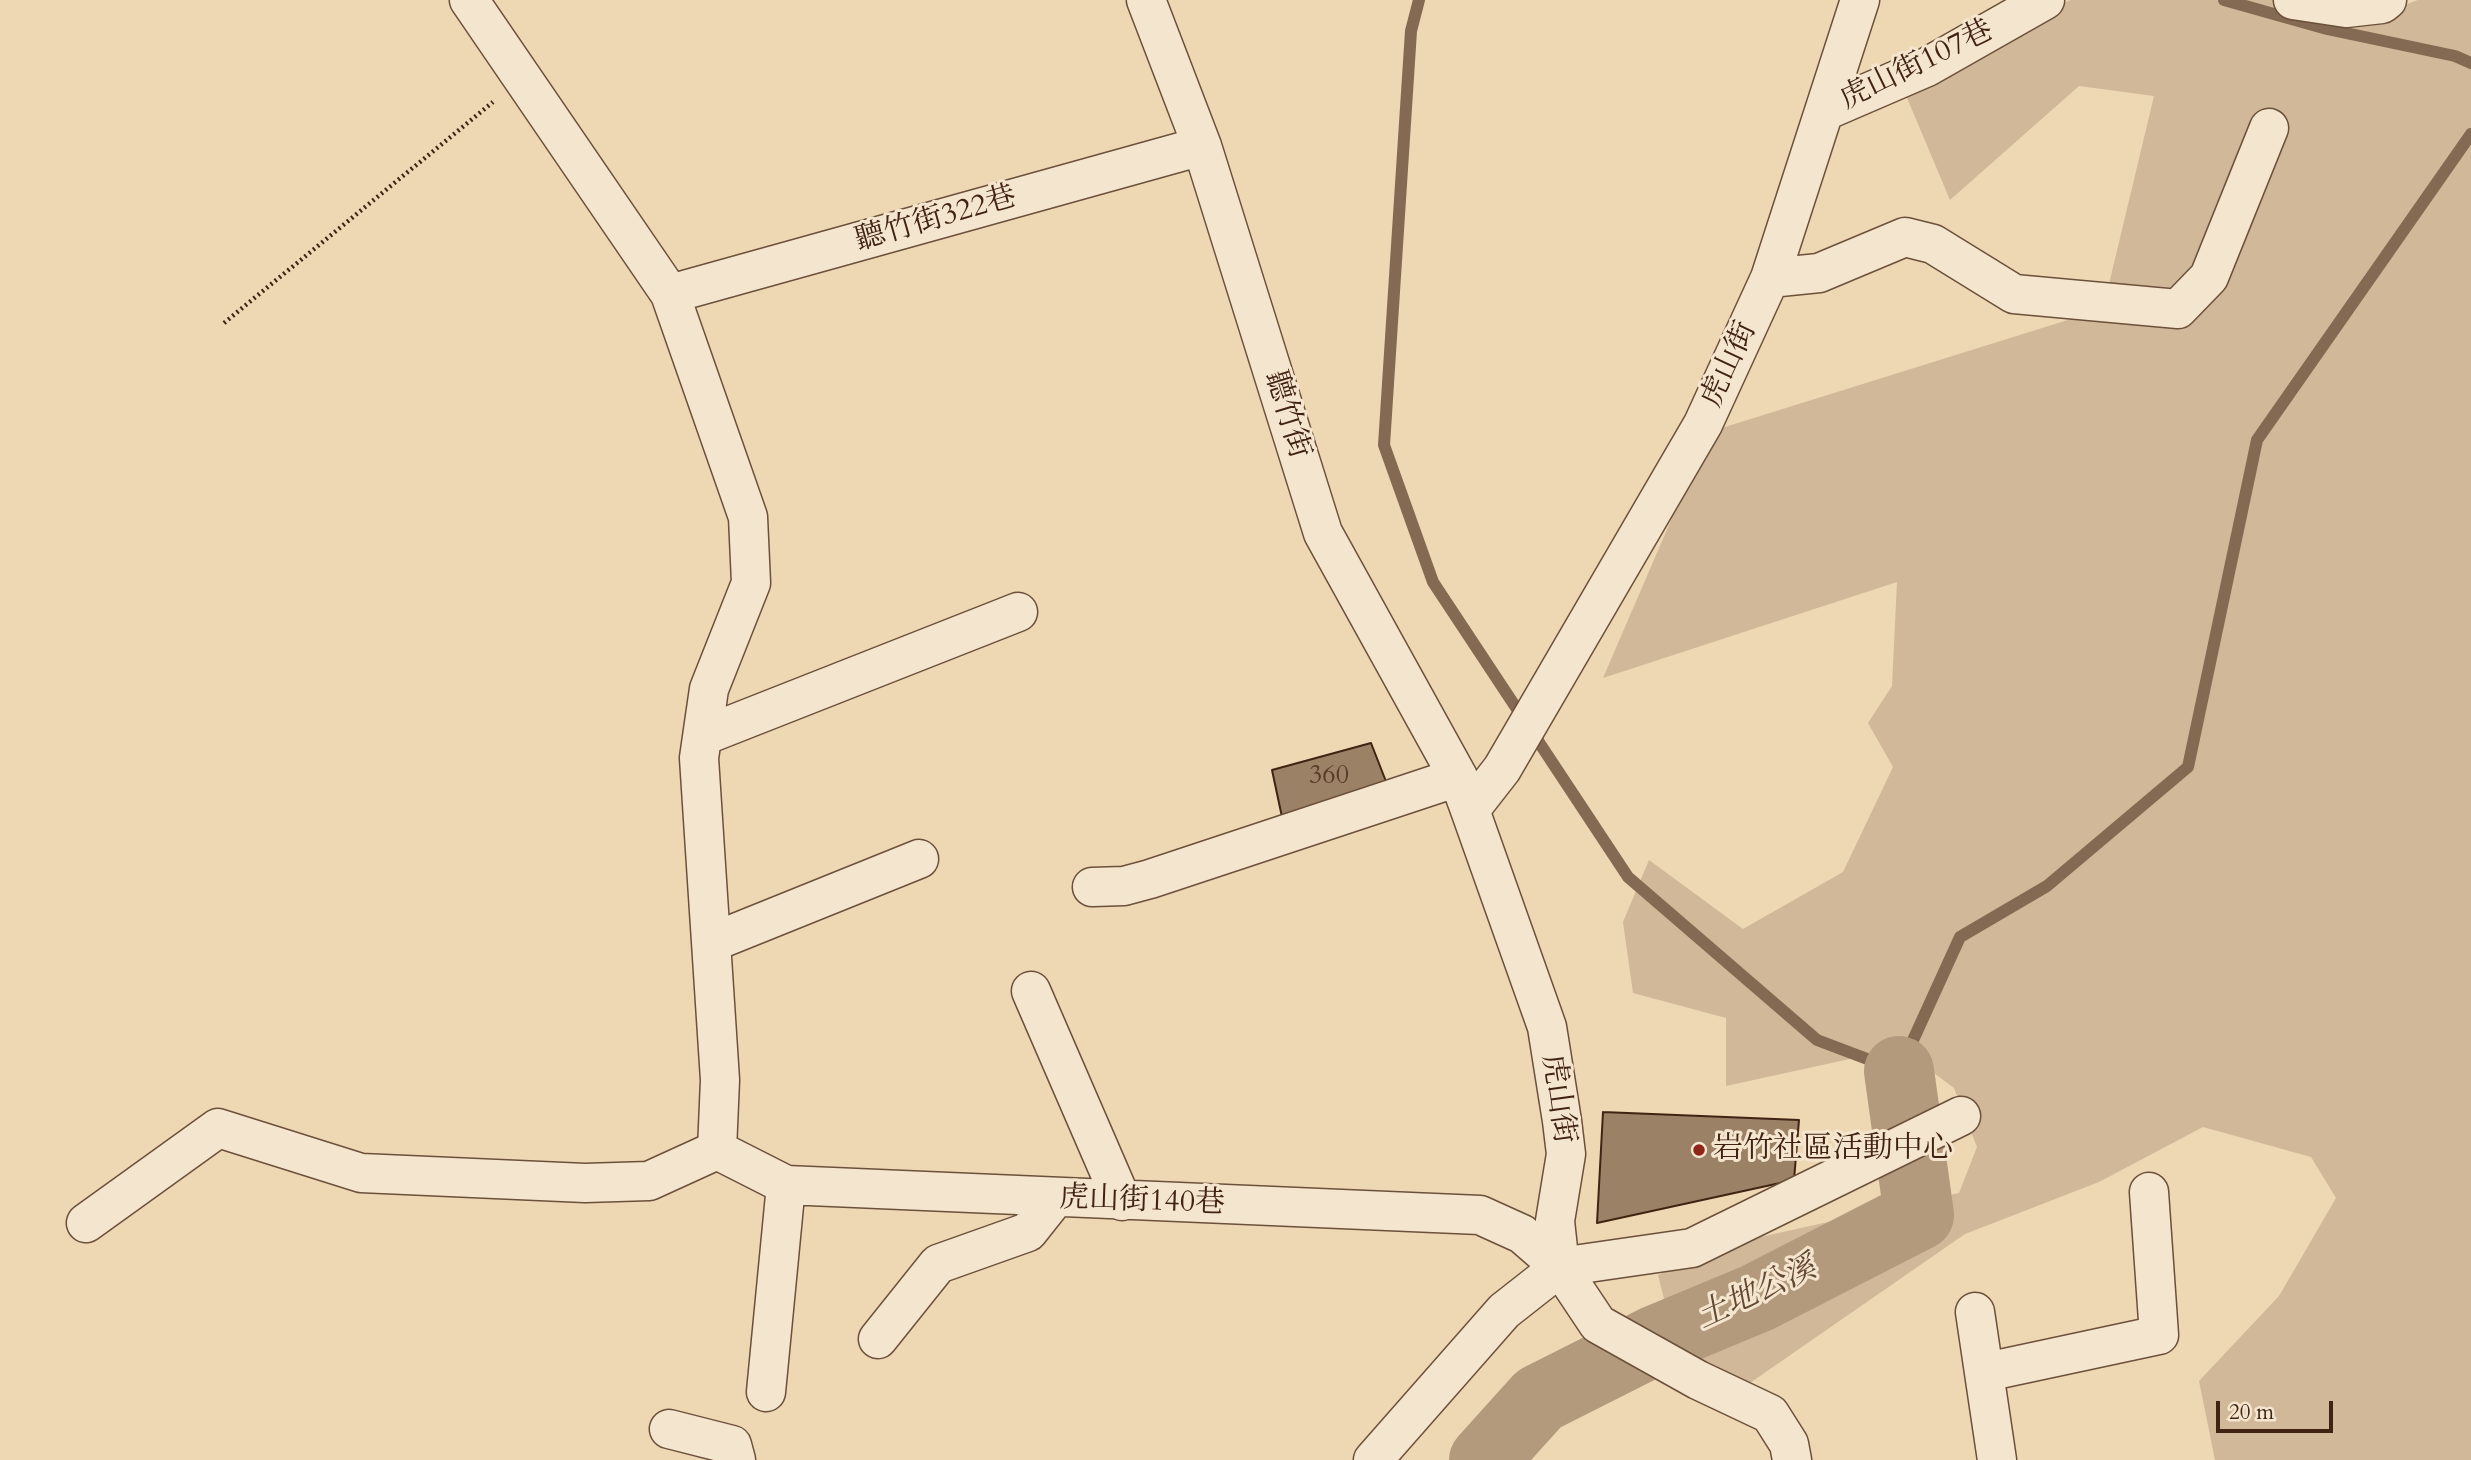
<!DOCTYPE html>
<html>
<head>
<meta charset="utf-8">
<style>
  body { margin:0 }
  #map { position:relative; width:2471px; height:1460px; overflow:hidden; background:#eed7b3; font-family:Cardo,serif }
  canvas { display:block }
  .scale { position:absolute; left:2216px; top:1401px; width:117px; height:32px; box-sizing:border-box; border:4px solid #412313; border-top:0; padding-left:9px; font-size:21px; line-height:24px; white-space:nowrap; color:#412313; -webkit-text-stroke:5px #f4e5ce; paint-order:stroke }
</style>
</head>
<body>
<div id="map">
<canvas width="2471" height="1460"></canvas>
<div class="scale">20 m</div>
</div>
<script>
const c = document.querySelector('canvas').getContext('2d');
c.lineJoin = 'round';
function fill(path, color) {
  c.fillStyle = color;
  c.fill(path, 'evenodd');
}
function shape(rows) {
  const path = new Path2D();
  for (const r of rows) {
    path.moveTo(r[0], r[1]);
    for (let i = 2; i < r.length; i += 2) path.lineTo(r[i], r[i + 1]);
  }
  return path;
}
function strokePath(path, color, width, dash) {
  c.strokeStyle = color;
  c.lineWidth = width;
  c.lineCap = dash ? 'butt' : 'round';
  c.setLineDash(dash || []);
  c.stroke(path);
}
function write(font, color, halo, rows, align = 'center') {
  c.font = font + ' Cardo,"Noto Serif TC",serif';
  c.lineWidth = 6;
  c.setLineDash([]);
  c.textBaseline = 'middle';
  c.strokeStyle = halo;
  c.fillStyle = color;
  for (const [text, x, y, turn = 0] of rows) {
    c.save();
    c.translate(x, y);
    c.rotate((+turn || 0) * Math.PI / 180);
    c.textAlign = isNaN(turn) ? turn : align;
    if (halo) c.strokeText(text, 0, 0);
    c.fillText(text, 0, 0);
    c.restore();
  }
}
fill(shape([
  [2071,0,2296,0,2348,26,2418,0,2471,0,2471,1460,2215,1460,2199,1381,2279,1296,2336,1198,2311,1157,2203,1127,2099,1182,1965,1234,1734,1394,1683,1374,1658,1275,1747,1240,1959,1193,1977,1147,1954,1088,1900,1048,1726,1086,1726,1018,1633,993,1623,922,1649,860,1743,929,1843,872,1893,767,1868,723,1892,686,1897,582,1603,678,1709,432,2103,309,2154,96,2079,86,1950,200,1894,67]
]), '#d1b898');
strokePath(shape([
  [1419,0,1411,31,1384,445,1433,582,1628,877,1817,1040,1899,1071,1960,937,2047,886,2188,767,2257,440,2471,134],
  [2224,0,2327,29,2455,56,2471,63]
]), '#856a53', 12);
strokePath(shape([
  [1484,1460,1539,1399,1656,1340,1757,1298,1919,1215,1899,1071]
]), '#b39a7d', 70);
const building = shape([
  [1371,743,1387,784,1282,817,1272,770,1371,743],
  [1603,1112,1799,1120,1794,1180,1597,1223,1603,1112]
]);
fill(building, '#9b8166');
strokePath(building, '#412313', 2);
const minor = shape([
  [469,0,670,294,748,517,751,583,709,689,699,758,720,1080,717,1150],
  [1146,0,1202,146,1323,533,1458,777,1470,810,1547,1027,1562,1121,1566,1154,1555,1221,1560,1267,1504,1311,1373,1460],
  [2293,0,2346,8,2382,4,2387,0],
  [1825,111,1927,67,2045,0],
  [1770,278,1819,273,1905,237,1933,244,2014,294,2178,309,2209,277,2269,128],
  [670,294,1202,146],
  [703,736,1018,612],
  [1470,810,1502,769,1703,424,1770,278,1860,0],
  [1092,887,1124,886,1150,879,1458,777],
  [713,942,919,859],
  [1031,991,1122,1201],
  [717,1150,786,1185,1480,1215,1522,1234,1560,1267,1598,1324,1698,1380,1770,1414,1789,1444,1792,1460],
  [86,1223,218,1128,361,1173,585,1183,649,1181,717,1150],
  [1560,1267,1692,1248,1961,1116],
  [1975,1312,1997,1460],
  [878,1339,938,1264,1028,1232,1055,1198],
  [1986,1372,2159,1335,2149,1192],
  [766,1392,786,1185],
  [669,1429,732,1445,736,1460]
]);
strokePath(minor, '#6c503b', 41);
strokePath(shape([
  [224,323,493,102]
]), '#412313', 4.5, [2, 3.5]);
strokePath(minor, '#f4e5ce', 38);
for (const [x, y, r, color] of [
  [1699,1150,7,"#8f2418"]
]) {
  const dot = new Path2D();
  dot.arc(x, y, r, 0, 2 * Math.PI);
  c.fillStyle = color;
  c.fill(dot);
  strokePath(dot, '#f4e5ce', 2.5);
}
write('26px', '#583a28', null, [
  ["360",1329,777]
]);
write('30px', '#412313', '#f4e5ce', [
  ["虎山街107巷",1917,66,-26],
  ["聽竹街322巷",936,220,-16],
  ["虎山街",1730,365,-65],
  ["聽竹街",1286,415,73],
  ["虎山街",1557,1099,82],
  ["虎山街140巷",1142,1202,2]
]);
write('30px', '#412313', '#f4e5ce', [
  ["岩竹社區活動中心",1713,1150]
], 'left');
write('italic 32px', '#634733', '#f4e5ce', [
  ["土地公溪",1757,1294,-25]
]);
</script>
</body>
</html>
